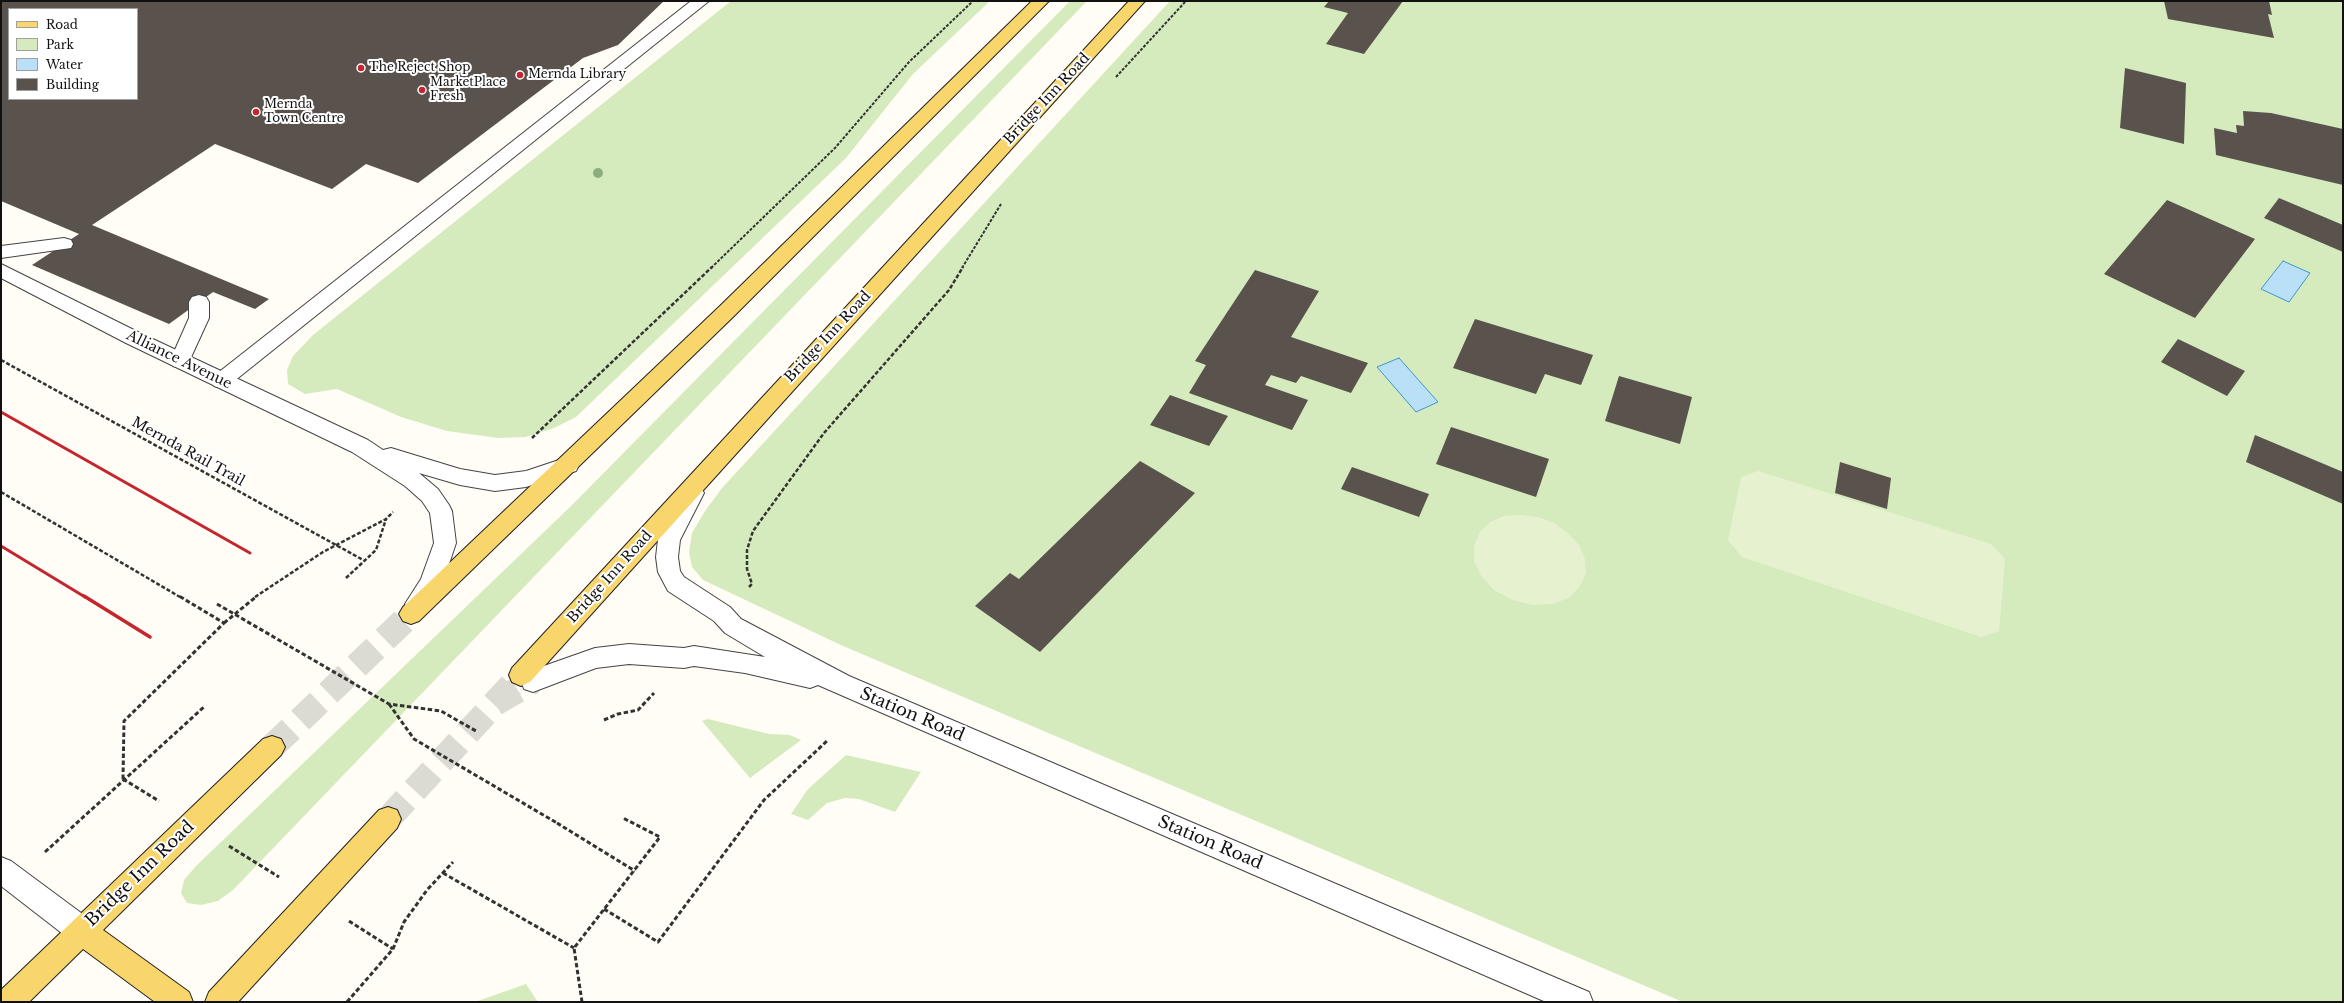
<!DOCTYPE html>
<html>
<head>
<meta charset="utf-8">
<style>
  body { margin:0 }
  #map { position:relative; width:2344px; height:1003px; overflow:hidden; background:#fffdf5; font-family:"Libre Baskerville",serif }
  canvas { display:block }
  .frame { position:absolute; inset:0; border:2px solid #111; pointer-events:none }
  .legend { position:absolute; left:8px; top:8px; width:130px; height:92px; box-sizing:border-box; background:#fff; border:1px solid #a0a0a0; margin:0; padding:5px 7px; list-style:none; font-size:12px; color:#111 }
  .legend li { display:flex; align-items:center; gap:8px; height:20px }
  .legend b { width:20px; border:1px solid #a0a0a0 }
</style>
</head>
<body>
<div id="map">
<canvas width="2344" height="1003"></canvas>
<div class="frame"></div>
<ul class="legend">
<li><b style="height:5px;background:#f9d66b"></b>Road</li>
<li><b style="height:11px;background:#d5ebbd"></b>Park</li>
<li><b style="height:11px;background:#b9e0f7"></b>Water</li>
<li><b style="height:11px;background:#5a524d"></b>Building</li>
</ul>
</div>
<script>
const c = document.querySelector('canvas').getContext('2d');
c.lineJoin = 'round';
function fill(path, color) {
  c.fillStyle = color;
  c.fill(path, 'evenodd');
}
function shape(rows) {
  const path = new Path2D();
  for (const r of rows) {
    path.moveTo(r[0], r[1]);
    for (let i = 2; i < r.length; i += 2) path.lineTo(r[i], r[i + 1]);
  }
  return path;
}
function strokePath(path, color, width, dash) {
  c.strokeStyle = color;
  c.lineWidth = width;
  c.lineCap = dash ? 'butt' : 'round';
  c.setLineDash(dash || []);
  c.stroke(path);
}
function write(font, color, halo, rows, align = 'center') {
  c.font = font + ' "Libre Baskerville",serif';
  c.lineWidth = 4;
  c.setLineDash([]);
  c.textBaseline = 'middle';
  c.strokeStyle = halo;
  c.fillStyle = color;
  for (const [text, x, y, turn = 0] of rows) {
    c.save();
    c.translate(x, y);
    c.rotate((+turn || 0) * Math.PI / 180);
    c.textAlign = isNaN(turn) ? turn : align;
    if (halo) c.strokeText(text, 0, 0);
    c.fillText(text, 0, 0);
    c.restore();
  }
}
fill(shape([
  [731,1,990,1,913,74,846,158,576,417,554,428,525,437,498,438,447,431,401,417,337,389,305,394,288,384,287,370,293,356,313,335],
  [1070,1,1087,1,233,890,218,901,201,905,187,903,181,893,184,880,196,866,570,507],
  [1170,1,2343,1,2343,1002,1683,1002,843,646,703,580,692,567,689,552,692,533,705,511,722,488],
  [708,719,769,734,790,735,801,740,750,778,702,721],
  [846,755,921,772,895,812,859,799,845,798,827,803,808,820,791,814,808,789],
  [526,984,538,1002,475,1002]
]), '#d5ebbd');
fill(shape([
  [1758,471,1991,544,2005,559,1999,631,1981,637,1742,557,1728,540,1741,477],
  [1520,515,1538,517,1554,523,1568,533,1579,545,1585,559,1586,573,1580,586,1569,598,1552,604,1533,605,1513,600,1495,591,1482,577,1474,561,1474,546,1480,532,1490,522,1504,516]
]), '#e6f2cf');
const water = shape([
  [2283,261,2310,273,2289,302,2261,289,2283,261],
  [1399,358,1438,402,1416,412,1377,367,1399,358]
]);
fill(water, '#b9e0f7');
strokePath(water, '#3f96cf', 1);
fill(shape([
  [1,1,664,1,618,45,583,58,418,183,366,164,332,189,215,144,92,225,269,299,255,309,213,292,169,324,32,265,79,234,1,201],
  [9,9,137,9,137,99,9,99],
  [1329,1,1403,1,1364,54,1326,44,1348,13,1324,7],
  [2164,1,2269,1,2272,15,2268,14,2274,38,2168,19],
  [2125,68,2186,83,2184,144,2120,128],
  [2243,111,2271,113,2343,129,2343,185,2216,155,2214,128,2237,133,2236,125,2244,126],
  [2279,198,2343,225,2343,252,2264,218],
  [2167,200,2255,239,2195,318,2104,274],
  [1255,270,1319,291,1291,337,1368,363,1351,393,1301,376,1296,383,1271,375,1265,385,1308,400,1292,430,1189,393,1206,365,1195,361],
  [1475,319,1593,355,1581,385,1545,374,1536,394,1453,368],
  [2178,339,2245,371,2227,396,2161,362],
  [1619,376,1692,397,1680,444,1605,421],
  [1170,395,1228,416,1209,446,1150,425],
  [1451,427,1549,459,1536,497,1436,464],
  [2255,435,2343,472,2343,504,2246,462],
  [1140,461,1195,493,1040,652,975,606,1010,573,1019,579],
  [1840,462,1891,478,1887,509,1835,493],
  [1352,467,1429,494,1419,517,1341,489]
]), '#5a524d');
strokePath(shape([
  [495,703,533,681]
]), '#dbdad3', 26, [26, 13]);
strokePath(shape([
  [272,747,411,614],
  [388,819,521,675]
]), '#dbdad3', 26, [26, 13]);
const lane = shape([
  [691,1,709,1,228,386,221,388,214,386,211,381,214,376,691,1],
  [64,238,71,240,73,244,71,248,1,258,1,246,64,238],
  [199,295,206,297,209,302,209,318,187,366,180,368,173,366,170,361,189,318,189,302,192,297,199,295],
  [1,857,11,861,92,921,96,931,92,941,82,945,72,941,1,886,1,857]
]);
const street = shape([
  [1,264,140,333,368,440,383,450,391,448,460,469,495,475,526,471,568,457,576,459,579,465,576,471,526,487,495,491,460,485,419,473,438,489,449,505,452,511,456,543,443,582,425,611,417,614,409,611,405,604,421,579,434,543,430,513,422,501,405,486,352,452,126,343,1,278,1,264],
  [693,484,701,487,704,493,680,540,678,557,680,571,684,577,730,607,741,619,849,676,1589,992,1593,1002,1546,1002,818,685,810,688,745,673,694,666,684,668,629,664,596,668,533,692,524,689,521,681,524,673,595,648,629,644,684,648,694,646,765,657,725,633,714,621,668,591,658,572,656,557,658,540,685,487,693,484]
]);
const primary = shape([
  [1032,1,1049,1,734,316,419,621,411,624,403,621,399,614,403,607,720,306,1032,1],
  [1129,1,1145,1,530,682,521,686,512,682,509,675,512,668,1129,1],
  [272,736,281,739,285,747,281,755,103,930,189,992,193,1002,155,1002,83,949,29,1002,1,1002,1,990,263,739,272,736],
  [388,807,397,810,401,819,397,828,238,1002,205,1002,209,992,379,810,388,807]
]);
strokePath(lane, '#444', 2);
strokePath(street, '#444', 2);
strokePath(primary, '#222', 2);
strokePath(shape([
  [1116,77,1186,1],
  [711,268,835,148,909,62,973,1],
  [962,268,1001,204]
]), '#333', 2, [3, 1.5]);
strokePath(shape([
  [1,360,365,561],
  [532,438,712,267],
  [1,492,180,597],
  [346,578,376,550,386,519],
  [749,587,752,584,747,569,747,550,753,531,824,433,949,290,963,267],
  [255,597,323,552,386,519,393,512]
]), '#333', 2.5, [4, 2]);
strokePath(shape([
  [224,623,257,596],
  [604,720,618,714,638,710,654,693],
  [123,779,124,721,224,623,179,596],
  [123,779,159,801],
  [557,823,635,871],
  [229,846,279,877],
  [45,852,205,706],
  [443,873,574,948],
  [604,909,658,942,764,800,828,740],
  [349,921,393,949],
  [347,1002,393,949,404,922,427,890,453,862],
  [582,1002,574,948,660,837,623,818]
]), '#333', 3, [4.5, 2.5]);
fill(lane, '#fff');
fill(street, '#fff');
fill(primary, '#f9d66b');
strokePath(shape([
  [1,412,250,553],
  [1,546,85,597]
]), '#c4262e', 3);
strokePath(shape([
  [84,596,150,637]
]), '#c4262e', 3.5);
strokePath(shape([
  [217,604,389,704,441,711,476,731],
  [389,704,414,739,557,823]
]), '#333', 3, [4.5, 2.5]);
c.fillStyle = '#8dad7f';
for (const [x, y] of [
  [598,173]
]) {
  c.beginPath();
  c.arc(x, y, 5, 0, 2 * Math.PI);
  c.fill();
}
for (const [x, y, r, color] of [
  [361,68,4,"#c4262e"],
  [520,75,4,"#c4262e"],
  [422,90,4,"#c4262e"],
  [256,112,4,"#c4262e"]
]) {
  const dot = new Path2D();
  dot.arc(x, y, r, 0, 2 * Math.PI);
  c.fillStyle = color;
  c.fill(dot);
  strokePath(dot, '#fff', 1.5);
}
write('12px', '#111', '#fff', [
  ["The Reject Shop",369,68],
  ["Mernda Library",528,75],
  ["MarketPlace",430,83],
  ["Fresh",430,97],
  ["Mernda",264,105],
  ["Town Centre",264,119]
], 'left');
write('14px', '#111', '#fff', [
  ["Bridge Inn Road",1047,99,-47],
  ["Bridge Inn Road",828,337,-47],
  ["Alliance Avenue",179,360,26],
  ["Mernda Rail Trail",188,452,29],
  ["Bridge Inn Road",610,577,-48]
]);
write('17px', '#111', '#fff', [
  ["Station Road",912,715,23],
  ["Station Road",1210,843,23],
  ["Bridge Inn Road",140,874,-44]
]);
</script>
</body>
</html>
